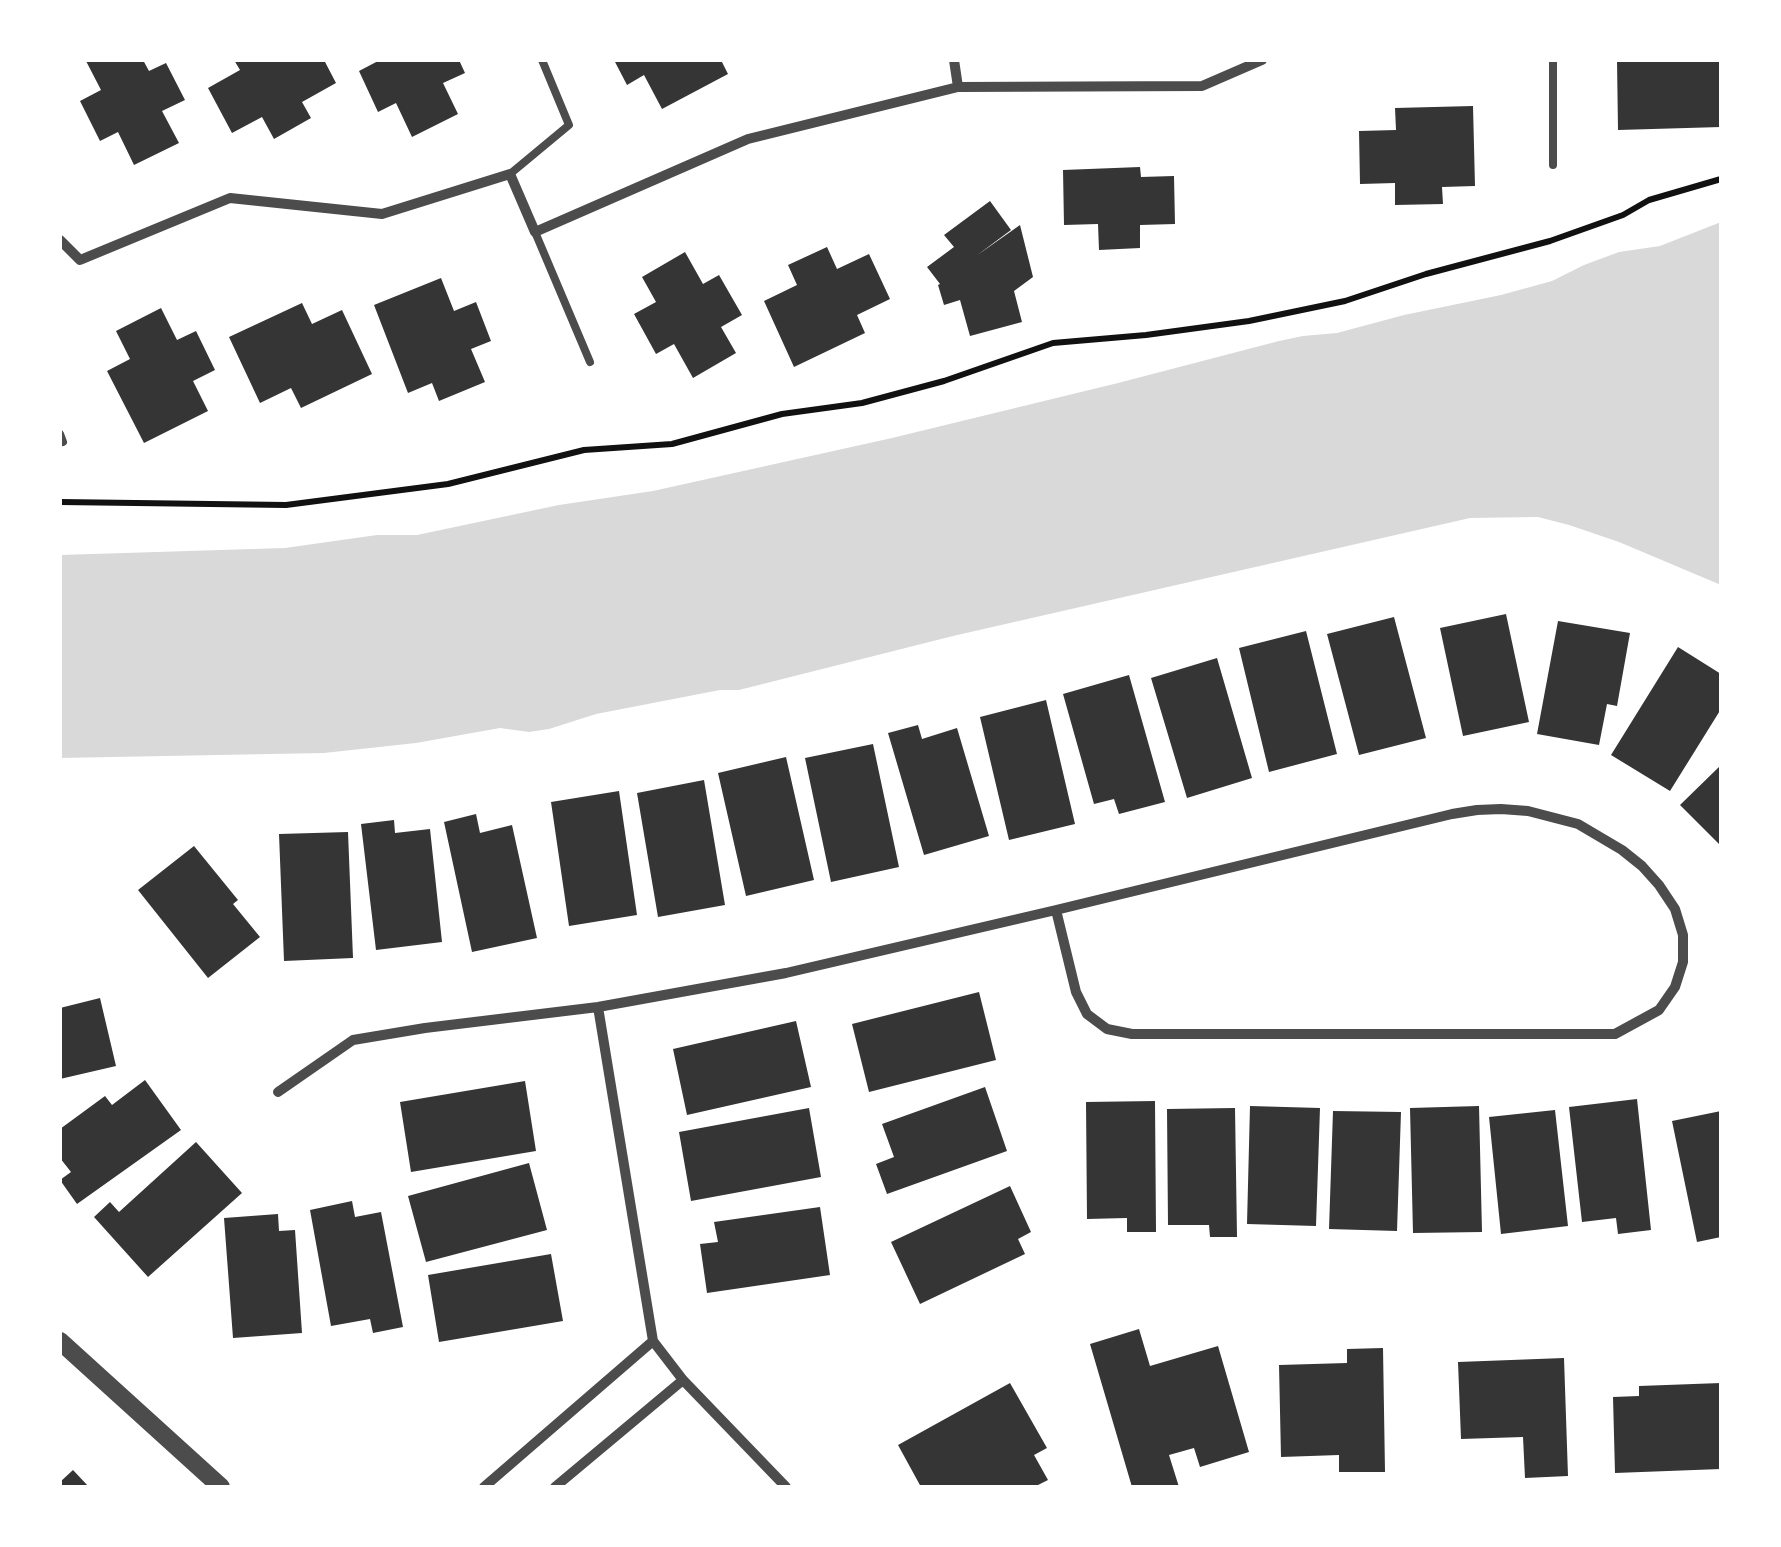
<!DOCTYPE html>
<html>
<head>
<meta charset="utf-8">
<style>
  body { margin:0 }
  #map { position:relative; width:1781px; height:1547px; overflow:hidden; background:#fff; font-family:Barlow,sans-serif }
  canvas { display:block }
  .frame { position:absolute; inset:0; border:62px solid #fff; pointer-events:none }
</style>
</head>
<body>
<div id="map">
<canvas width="1781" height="1547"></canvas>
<div class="frame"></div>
</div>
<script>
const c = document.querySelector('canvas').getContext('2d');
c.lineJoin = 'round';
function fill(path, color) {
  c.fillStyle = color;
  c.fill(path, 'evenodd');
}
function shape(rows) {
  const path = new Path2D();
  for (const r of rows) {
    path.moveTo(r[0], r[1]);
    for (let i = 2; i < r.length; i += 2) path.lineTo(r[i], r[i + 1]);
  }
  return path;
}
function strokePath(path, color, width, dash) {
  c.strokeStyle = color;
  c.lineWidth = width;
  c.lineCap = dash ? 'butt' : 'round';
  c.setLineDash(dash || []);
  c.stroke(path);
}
fill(shape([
  [1721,222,1721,585,1619,542,1569,525,1538,517,1470,518,953,636,739,690,720,690,596,714,549,729,529,732,500,728,416,743,324,753,60,758,60,555,285,548,377,535,417,535,559,505,653,491,892,438,1118,383,1279,341,1303,336,1337,333,1404,315,1501,295,1552,281,1584,265,1619,252,1660,246]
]), '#d9d9d9');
fill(shape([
  [89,60,143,60,149,71,166,63,185,100,162,111,179,143,134,165,118,132,100,141,80,101,101,90,86,61],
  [234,60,324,60,336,83,302,102,311,118,274,139,262,117,232,133,208,88,240,70],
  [380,60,459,60,465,73,443,83,458,114,412,137,396,103,378,112,359,71],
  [614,60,721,60,728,74,662,109,644,75,627,85],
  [1617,60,1721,60,1721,127,1618,130],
  [1473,106,1475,186,1442,187,1443,204,1395,205,1395,183,1360,184,1359,131,1396,130,1395,108],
  [1140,167,1141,177,1174,176,1175,224,1140,225,1140,248,1099,250,1098,224,1064,225,1063,170],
  [990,201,1011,230,976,256,1020,225,1033,277,1014,291,1022,322,970,336,960,300,944,305,938,285,940,284,927,267,954,247,944,235],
  [827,247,837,269,869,254,890,299,857,315,865,333,794,367,764,301,797,285,788,265],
  [685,252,703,284,719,275,742,315,721,327,736,353,693,378,674,344,656,354,634,314,656,302,642,277],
  [441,278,454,311,476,302,491,341,471,349,485,382,439,401,432,383,408,393,374,305],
  [302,303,312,324,342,310,372,374,301,408,291,388,260,403,229,337],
  [161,308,177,340,196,331,215,370,193,381,208,411,144,443,107,371,130,359,116,331],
  [1506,614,1529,722,1463,736,1440,628],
  [1394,617,1426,738,1359,755,1327,634],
  [1558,621,1630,633,1617,706,1607,704,1599,745,1537,734],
  [1306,631,1337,754,1269,772,1239,648],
  [1678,647,1721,674,1721,709,1670,791,1611,755],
  [1217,658,1252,778,1187,798,1151,678],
  [1129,675,1165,802,1119,814,1114,799,1094,804,1063,694],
  [1046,700,1075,824,1009,840,980,717],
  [918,725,922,739,957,728,989,836,924,855,888,733],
  [873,744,899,867,831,882,805,758],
  [786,757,814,880,746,896,718,773],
  [1721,765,1721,846,1680,805],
  [704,780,725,905,658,917,637,793],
  [619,791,637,915,569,926,551,802],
  [476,814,480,833,512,825,537,938,472,952,444,822],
  [394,820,395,833,430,829,442,942,376,950,361,824],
  [348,832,353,958,284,961,279,834],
  [194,846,238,900,233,904,260,937,208,978,138,890],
  [979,992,996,1060,869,1092,852,1024],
  [100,998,116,1066,60,1079,60,1008],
  [796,1021,811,1087,687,1115,673,1049],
  [145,1080,181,1130,77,1204,60,1180,71,1172,60,1158,60,1129,105,1096,112,1105],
  [525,1081,536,1151,411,1172,400,1102],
  [985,1087,1007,1151,887,1194,876,1164,894,1157,882,1124],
  [1637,1099,1651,1230,1618,1234,1616,1218,1582,1222,1569,1107],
  [1155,1101,1156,1232,1127,1232,1127,1218,1087,1219,1086,1102],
  [1250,1106,1320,1108,1316,1226,1247,1224],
  [1479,1106,1482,1232,1413,1233,1410,1108],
  [809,1108,821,1177,691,1201,679,1132],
  [1235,1108,1237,1237,1210,1237,1209,1225,1168,1225,1167,1109],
  [1555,1110,1568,1226,1501,1234,1489,1117],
  [1333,1111,1401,1112,1397,1231,1329,1229],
  [1721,1111,1721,1237,1697,1242,1672,1121],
  [196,1142,242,1193,148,1277,94,1217,110,1202,119,1212],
  [529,1163,547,1230,426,1262,408,1196],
  [1010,1186,1031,1232,1018,1239,1025,1254,920,1304,891,1242],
  [352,1201,355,1217,381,1212,403,1327,373,1333,370,1319,331,1326,310,1210],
  [820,1207,830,1275,707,1293,700,1244,718,1242,714,1222],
  [278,1214,279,1231,295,1230,302,1333,233,1338,224,1218],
  [551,1254,563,1321,439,1342,428,1275],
  [1139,1329,1150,1366,1218,1346,1249,1452,1200,1467,1194,1448,1169,1455,1179,1487,1132,1487,1090,1344],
  [1383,1348,1385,1472,1339,1472,1339,1455,1281,1457,1279,1365,1347,1363,1347,1349],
  [1564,1358,1568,1476,1525,1478,1523,1437,1461,1439,1458,1362],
  [1010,1383,1047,1448,1034,1455,1048,1480,1034,1487,921,1487,898,1445],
  [1721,1383,1721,1469,1615,1473,1613,1397,1639,1396,1639,1386],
  [73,1470,89,1487,60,1487,60,1482]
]), '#353535');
strokePath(shape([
  [60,502,286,505,448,484,584,450,672,444,782,414,862,403,944,381,1053,343,1146,335,1249,321,1345,301,1426,274,1550,241,1623,215,1649,200,1721,179]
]), '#111', 6);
strokePath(shape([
  [1553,165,1553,60],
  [510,174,569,125,542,60],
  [535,232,590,362],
  [60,434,63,442]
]), '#4c4c4c', 8);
strokePath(shape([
  [954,60,958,87],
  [60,240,80,260,230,198,382,214,510,174,535,232,748,139,958,87,1202,86,1262,60],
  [1501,809,1528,811,1578,824,1622,850,1642,866,1659,885,1675,909,1683,935,1683,962,1675,987,1659,1010,1615,1034,1132,1034,1107,1029,1087,1014,1076,992,1056,910,1452,814,1477,810,1501,809],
  [598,1007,653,1341,683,1380,786,1487],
  [278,1092,353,1040,425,1028,598,1007,786,973,1056,910],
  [484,1487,653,1341],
  [555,1487,683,1380]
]), '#4c4c4c', 10);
strokePath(shape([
  [60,1341,221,1487]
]), '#4c4c4c', 18);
</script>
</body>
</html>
